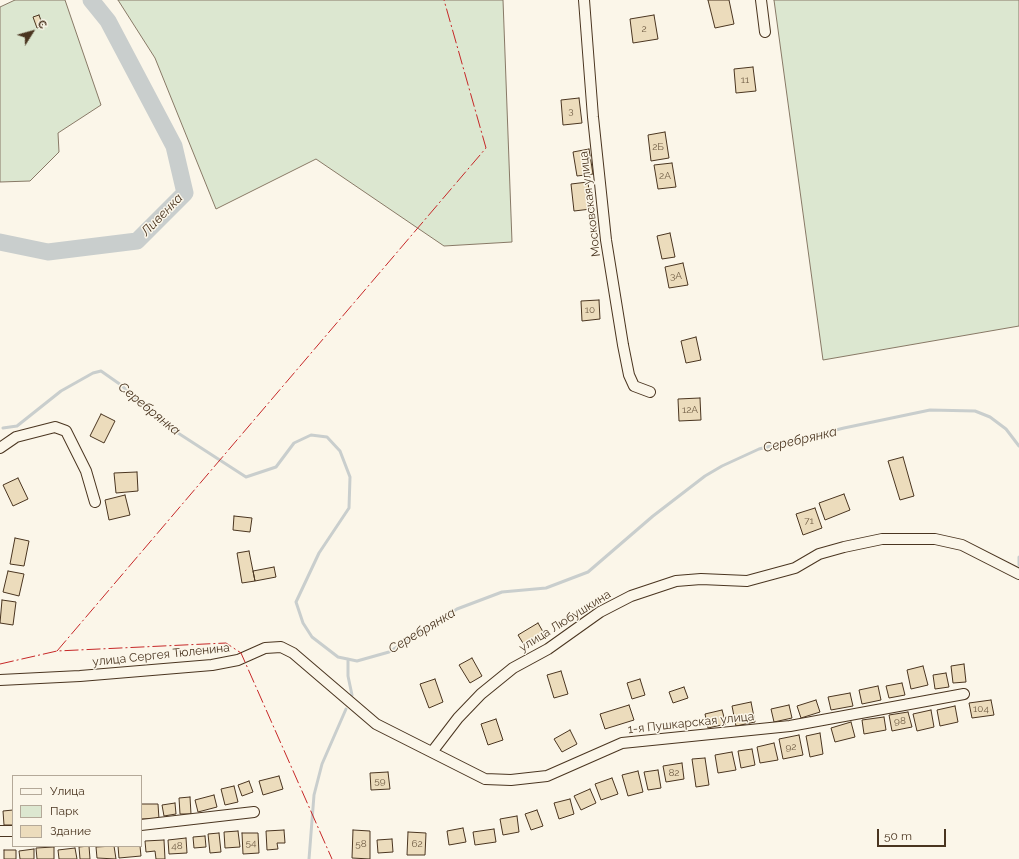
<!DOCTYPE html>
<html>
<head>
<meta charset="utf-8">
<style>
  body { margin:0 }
  #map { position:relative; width:1019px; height:859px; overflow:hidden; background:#fbf6e9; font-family:Raleway,sans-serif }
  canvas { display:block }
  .legend { position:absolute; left:12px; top:775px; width:130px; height:72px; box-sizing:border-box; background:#fbf6e9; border:1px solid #b4a999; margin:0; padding:5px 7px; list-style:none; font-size:12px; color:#4a3520 }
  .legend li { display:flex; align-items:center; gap:8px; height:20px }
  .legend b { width:20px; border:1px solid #b4a999 }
  .north { position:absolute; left:12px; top:12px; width:40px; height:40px; -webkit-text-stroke:3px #fbf6e9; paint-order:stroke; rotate:53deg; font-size:11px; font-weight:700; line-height:16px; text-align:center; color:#4a3520 }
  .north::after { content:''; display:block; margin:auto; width:14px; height:18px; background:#4a3520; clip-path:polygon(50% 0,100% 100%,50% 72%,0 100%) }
  .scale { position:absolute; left:877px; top:829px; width:69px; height:18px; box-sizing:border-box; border:2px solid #4a3520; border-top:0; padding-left:5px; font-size:12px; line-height:14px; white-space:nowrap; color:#4a3520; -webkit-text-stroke:3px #fbf6e9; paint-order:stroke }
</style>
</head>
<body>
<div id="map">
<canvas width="1019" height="859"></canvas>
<ul class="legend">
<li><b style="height:5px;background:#fbf6e9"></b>Улица</li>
<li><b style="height:11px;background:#dce7d0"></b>Парк</li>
<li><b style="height:11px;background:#ecdcbc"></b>Здание</li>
</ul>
<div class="north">С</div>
<div class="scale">50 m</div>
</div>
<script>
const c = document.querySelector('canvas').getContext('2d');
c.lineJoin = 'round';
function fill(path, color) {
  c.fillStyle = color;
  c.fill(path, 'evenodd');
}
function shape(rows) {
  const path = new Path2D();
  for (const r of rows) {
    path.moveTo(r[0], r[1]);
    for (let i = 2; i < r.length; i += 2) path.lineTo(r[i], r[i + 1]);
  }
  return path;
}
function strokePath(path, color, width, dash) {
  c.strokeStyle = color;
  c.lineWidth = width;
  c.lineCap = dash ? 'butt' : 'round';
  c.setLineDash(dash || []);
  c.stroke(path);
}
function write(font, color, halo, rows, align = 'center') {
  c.font = font + ' Raleway,sans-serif';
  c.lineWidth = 3;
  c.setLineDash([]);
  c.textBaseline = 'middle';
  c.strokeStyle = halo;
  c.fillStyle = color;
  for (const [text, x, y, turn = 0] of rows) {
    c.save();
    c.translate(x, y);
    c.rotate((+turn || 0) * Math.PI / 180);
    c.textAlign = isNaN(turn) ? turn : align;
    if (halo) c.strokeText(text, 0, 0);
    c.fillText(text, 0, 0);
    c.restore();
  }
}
const green = shape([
  [15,0,65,0,101,105,58,133,59,152,30,181,0,182,0,7,15,0],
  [118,0,503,0,512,242,444,246,316,159,216,209,155,58,118,0],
  [774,0,1019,0,1019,326,823,360,774,0]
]);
fill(green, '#dce7d0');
strokePath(green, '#887966', 1);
strokePath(shape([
  [3,428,17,426,61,391,93,373,101,371,121,385,161,422,246,477,276,467,294,443,311,435,327,437,340,451,350,477,349,508,319,553,296,602,303,623,312,637,338,657,357,661,389,652,457,609,502,592,546,588,588,572,653,516,705,476,722,466,759,449,844,428,930,410,975,411,990,417,1006,429,1019,446],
  [1019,557,1019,565],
  [348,659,348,676,352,695],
  [309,859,314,795,322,764,346,709]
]), '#c9cecd', 3);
strokePath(shape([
  [0,242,48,252,137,241,185,193,174,146,108,21,91,0]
]), '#c9cecd', 17);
const building = shape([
  [708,0,729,0,734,24,715,28,708,0],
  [39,15,43,26,37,28,33,17,39,15],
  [654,15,658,39,633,43,630,19,654,15],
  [753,67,756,91,736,93,734,69,753,67],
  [579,98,582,123,563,125,561,100,579,98],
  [665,132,669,158,651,161,648,135,665,132],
  [589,149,593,174,577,176,573,152,589,149],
  [672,163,676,187,658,189,654,165,672,163],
  [588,182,591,209,574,211,571,184,588,182],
  [670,233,675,257,662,259,657,236,670,233],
  [683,263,688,285,669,288,665,267,683,263],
  [599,300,600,319,582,321,581,301,599,300],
  [696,337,701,360,686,363,681,341,696,337],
  [700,398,701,420,679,421,678,399,700,398],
  [101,414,115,421,104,443,90,436,101,414],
  [903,457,914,496,900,500,888,461,903,457],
  [137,472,138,491,116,493,114,473,137,472],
  [18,478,28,499,13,506,3,485,18,478],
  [844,494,850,510,825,520,819,503,844,494],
  [125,495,130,515,109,520,105,500,125,495],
  [815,508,822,528,803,535,796,514,815,508],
  [234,516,252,518,250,532,233,530,234,516],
  [15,538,29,541,24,566,10,564,15,538],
  [249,551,255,581,242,583,237,553,249,551],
  [274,567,276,577,255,581,253,571,274,567],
  [8,571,24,574,19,596,3,592,8,571],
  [2,600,16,602,13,625,0,623,2,600],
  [538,623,546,637,526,648,518,635,538,623],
  [472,658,482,676,470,683,459,665,472,658],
  [964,664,966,682,953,683,951,666,964,664],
  [923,666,928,685,911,689,907,670,923,666],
  [561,671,568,694,554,698,547,675,561,671],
  [946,673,949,687,935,689,933,675,946,673],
  [435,679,443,702,429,708,420,684,435,679],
  [640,679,645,695,632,699,627,683,640,679],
  [902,683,905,695,889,698,886,686,902,683],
  [878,686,881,700,862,704,859,690,878,686],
  [684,687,688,698,673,703,669,692,684,687],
  [850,693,853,706,831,710,828,697,850,693],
  [816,700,820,712,801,718,797,706,816,700],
  [991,700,994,715,972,718,969,703,991,700],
  [751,702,755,722,736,726,732,706,751,702],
  [629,705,634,720,605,729,600,714,629,705],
  [789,705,792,718,774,722,771,709,789,705],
  [955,706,958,722,940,726,937,710,955,706],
  [722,710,726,724,708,728,705,714,722,710],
  [931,710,934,727,917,731,913,714,931,710],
  [908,712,912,727,892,731,889,715,908,712],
  [884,717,886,730,864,734,862,720,884,717],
  [496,719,503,740,488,745,481,724,496,719],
  [851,722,855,737,835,742,831,728,851,722],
  [570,730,577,744,562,752,554,739,570,730],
  [820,733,823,754,810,757,806,736,820,733],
  [799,735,803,755,783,759,779,739,799,735],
  [774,743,778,760,760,763,757,747,774,743],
  [752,749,755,765,741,768,738,751,752,749],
  [732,752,736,770,718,773,715,755,732,752],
  [705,758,709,785,696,787,692,759,705,758],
  [682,763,684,779,666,782,663,766,682,763],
  [658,770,661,788,648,790,644,772,658,770],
  [638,771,643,792,628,796,622,775,638,771],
  [388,772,390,789,371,790,370,773,388,772],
  [279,776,283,789,263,795,259,781,279,776],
  [612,778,618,794,601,800,595,784,612,778],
  [249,781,253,792,242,796,238,785,249,781],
  [234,786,238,802,225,805,221,789,234,786],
  [590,789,596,803,581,810,574,796,590,789],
  [214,795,217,807,198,812,195,800,214,795],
  [190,797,191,814,180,814,179,798,190,797],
  [570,799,574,814,559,819,554,803,570,799],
  [175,803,176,814,164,816,162,805,175,803],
  [141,804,158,804,159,819,141,819,141,804],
  [13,810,13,825,4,825,3,811,13,810],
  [537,810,543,826,531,830,525,814,537,810],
  [517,816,519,832,503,835,500,819,517,816],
  [463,828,466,842,449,845,447,831,463,828],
  [494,829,496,842,475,845,473,832,494,829],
  [284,830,285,843,277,843,278,849,267,850,266,831,284,830],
  [353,830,370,831,370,859,352,858,353,830],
  [238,831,240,847,225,848,224,832,238,831],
  [408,832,426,833,425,855,407,855,408,832],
  [219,833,221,852,210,853,208,834,219,833],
  [242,833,258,833,259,853,243,854,242,833],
  [205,836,206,847,194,848,193,837,205,836],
  [186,838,187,853,169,854,168,840,186,838],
  [392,839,393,852,378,853,377,840,392,839],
  [164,840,165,859,156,859,155,851,146,852,145,841,164,840],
  [89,846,90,859,80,859,79,847,89,846],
  [114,846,116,859,97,858,96,847,114,846],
  [118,846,140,846,141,856,119,858,118,846],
  [54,847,54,859,37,859,36,848,54,847],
  [75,848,77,859,59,859,58,850,75,848],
  [34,849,34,859,20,859,19,851,34,849],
  [4,850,16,850,16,859,4,859,4,850]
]);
fill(building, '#ecdcbc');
strokePath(building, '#4a3520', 1);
const minor = shape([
  [584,0,593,117,606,240,623,345,629,375,634,386,650,392],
  [761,0,765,32],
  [0,448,16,437,55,427,66,431,86,471,95,502],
  [0,680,80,676,212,665,238,660,265,648,281,647,293,653,376,724,485,779,511,780,547,776,622,743,790,726,964,694],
  [432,752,458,718,481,694,513,668,548,649,600,612,631,596,676,581,701,579,747,581,795,568,819,554,844,547,882,539,935,539,962,545,1019,574],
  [141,825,254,812],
  [0,831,13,831]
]);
strokePath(minor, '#4a3520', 12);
strokePath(minor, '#fbf6e9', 10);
strokePath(shape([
  [57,651,486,148,444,0],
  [0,664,57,651,226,643,241,653,332,859]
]), '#c62828', 1, [14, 3, 2, 3]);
write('10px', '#725f47', null, [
  ["2",644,29],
  ["11",745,80],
  ["3",571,111],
  ["2Б",658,147],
  ["2А",665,176],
  ["3А",676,276],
  ["10",590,310],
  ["12А",690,410],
  ["71",809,521],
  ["104",981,709],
  ["98",900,721],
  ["92",791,747],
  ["82",674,773],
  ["59",380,781],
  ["54",251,843],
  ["58",361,844],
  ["62",417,844],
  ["48",177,846]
]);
write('12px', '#4a3520', '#fbf6e9', [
  ["Московская улица",590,204,-97],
  ["улица Любушкина",565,621,-32],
  ["улица Сергея Тюленина",161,655,-6],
  ["1-я Пушкарская улица",691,723,-6]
]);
write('italic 13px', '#4a3520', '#fbf6e9', [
  ["Ливенка",162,215,-46],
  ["Серебрянка",149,409,39],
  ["Серебрянка",800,440,-13],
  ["Серебрянка",422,631,-31]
]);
</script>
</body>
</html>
